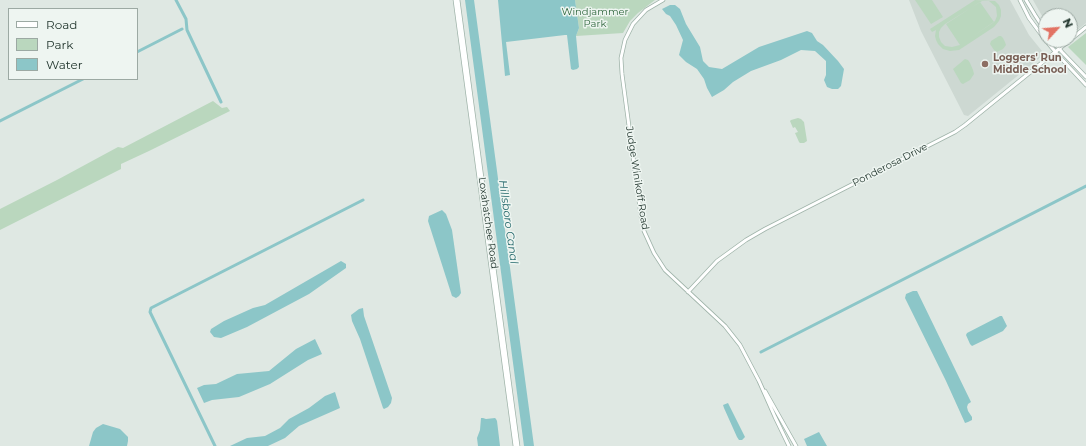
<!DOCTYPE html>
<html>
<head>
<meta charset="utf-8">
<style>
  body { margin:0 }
  #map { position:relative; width:1086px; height:446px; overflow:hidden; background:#dfe8e3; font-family:Montserrat,sans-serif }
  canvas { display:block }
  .legend { position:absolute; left:8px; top:8px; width:130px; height:72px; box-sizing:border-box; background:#eef5f1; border:1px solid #9ca9a3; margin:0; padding:5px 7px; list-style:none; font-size:12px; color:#22362e }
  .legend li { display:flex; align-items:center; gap:8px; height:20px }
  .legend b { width:20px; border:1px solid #9ca9a3 }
  .north { position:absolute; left:1038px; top:8px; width:40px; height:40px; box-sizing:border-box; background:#eef5f1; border:1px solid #9ca9a3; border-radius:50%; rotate:64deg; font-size:11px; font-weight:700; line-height:16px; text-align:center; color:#22362e }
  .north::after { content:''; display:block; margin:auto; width:14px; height:18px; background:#e27263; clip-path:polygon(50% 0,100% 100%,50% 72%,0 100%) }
</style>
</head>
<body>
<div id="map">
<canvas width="1086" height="446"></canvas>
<ul class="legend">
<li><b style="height:5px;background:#fff"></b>Road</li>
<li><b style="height:11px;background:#bad7be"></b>Park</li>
<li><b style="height:11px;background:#8cc6c8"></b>Water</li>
</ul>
<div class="north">N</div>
</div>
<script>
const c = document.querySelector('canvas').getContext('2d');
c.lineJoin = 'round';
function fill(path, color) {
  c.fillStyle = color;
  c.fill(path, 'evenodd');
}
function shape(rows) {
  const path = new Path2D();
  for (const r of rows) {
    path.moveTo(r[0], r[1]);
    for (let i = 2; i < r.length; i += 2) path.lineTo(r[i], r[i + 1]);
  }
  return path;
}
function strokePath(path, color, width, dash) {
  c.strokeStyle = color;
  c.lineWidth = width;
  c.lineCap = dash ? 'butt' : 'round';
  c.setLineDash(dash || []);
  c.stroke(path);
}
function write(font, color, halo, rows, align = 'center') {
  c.font = font + ' Montserrat,sans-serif';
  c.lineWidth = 3;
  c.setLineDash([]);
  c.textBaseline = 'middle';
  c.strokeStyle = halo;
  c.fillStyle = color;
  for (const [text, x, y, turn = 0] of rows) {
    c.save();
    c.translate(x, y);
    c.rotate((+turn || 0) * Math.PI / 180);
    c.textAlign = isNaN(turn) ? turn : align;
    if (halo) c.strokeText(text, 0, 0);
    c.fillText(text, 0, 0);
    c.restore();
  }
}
fill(shape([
  [909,0,1010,0,1029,35,1042,51,1042,56,968,116,964,115,921,31],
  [1033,0,1086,0,1086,23,1070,36,1070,16,1046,16,1046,23]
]), '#cdd8d2');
fill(shape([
  [575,0,655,0,638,13,630,21,623,33,576,36,579,28],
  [915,0,932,0,943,17,931,24],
  [975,0,995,1,999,5,1001,10,1001,16,999,21,994,27,959,50,950,51,943,49,938,44,936,40,935,36,936,30,932,32,930,29],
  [982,1,989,1,996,7,997,16,995,21,972,37,994,22,980,2,946,24,960,45,952,47,945,46,941,42,939,37,939,32,941,28,945,24],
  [1086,33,1086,65,1068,47],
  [999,36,1001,36,1003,38,1005,42,1006,45,1003,49,997,52,994,50,990,44,991,41],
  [965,59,968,60,970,63,973,70,974,74,970,80,963,84,961,83,953,69],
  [213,101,222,108,227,107,230,111,149,151,121,164,121,169,0,230,0,209,57,180,118,147,123,148],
  [798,118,801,119,804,122,807,141,804,143,800,143,799,142,795,133,798,132,795,127,793,128,790,121,791,120]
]), '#bad7be');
fill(shape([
  [465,0,474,0,534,446,524,446],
  [498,0,575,0,579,28,576,36,579,67,577,69,573,70,571,69,567,35,565,35,506,42,510,75,505,76],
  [670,5,675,5,680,9,686,24,700,47,703,61,709,67,722,69,759,47,807,31,812,33,817,41,823,45,838,61,844,69,841,86,838,89,832,89,827,87,824,80,826,75,826,61,815,51,801,50,781,60,751,71,733,82,724,90,712,97,707,88,704,79,697,69,686,62,679,55,683,40,676,25,670,16,666,14,662,9],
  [442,210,446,214,452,230,461,293,459,296,456,298,452,296,428,221,429,216],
  [341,261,346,264,346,268,309,294,247,327,221,338,214,337,210,332,211,329,224,321,253,308,265,305],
  [913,291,917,291,971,402,968,404,967,407,968,411,972,417,972,420,968,422,965,423,946,381,905,298,906,294],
  [363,308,364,316,392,398,391,403,388,407,384,409,383,408,360,339,352,321,351,315,359,309],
  [1000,316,1002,316,1007,326,1003,331,972,346,970,344,966,335,967,333],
  [315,339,322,354,308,360,270,384,239,397,212,400,204,403,197,388,204,385,216,384,237,374,269,371,296,349],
  [335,392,340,408,299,426,285,438,268,446,230,446,247,438,265,436,280,428,289,419,309,408,325,396],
  [728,403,745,437,742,440,739,440,737,437,724,408,723,405],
  [481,418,483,418,486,419,495,418,496,419,497,421,500,446,478,446,477,438,480,430],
  [103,424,120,429,128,437,128,441,127,446,89,446,93,432,96,428],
  [819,432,827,446,807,446,804,439]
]), '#8cc6c8');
strokePath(shape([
  [176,0,186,19,187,30,221,102],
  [137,52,182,29],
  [0,121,83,79],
  [761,352,1086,186],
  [215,446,150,312,151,308,363,200]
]), '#8cc6c8', 3);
const secondary = shape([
  [455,0,515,446],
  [458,0,518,446],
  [663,0,646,10,633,24,625,40,621,58,622,74,641,216,644,231,654,253,665,270,725,326,740,345,759,381,775,417,789,446],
  [1020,0,1029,18,1043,37,1058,55,1086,85],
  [1026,0,1035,15,1046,32],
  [1052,40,1062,52,1086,77],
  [688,292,717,261,746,240,765,229,955,132,965,125,1086,27],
  [765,391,796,446]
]);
strokePath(secondary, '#9fb3a9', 4.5);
strokePath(secondary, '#fff', 3);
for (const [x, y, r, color] of [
  [985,64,4,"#8d6e63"]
]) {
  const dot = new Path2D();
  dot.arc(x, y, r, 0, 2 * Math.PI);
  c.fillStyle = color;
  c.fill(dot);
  strokePath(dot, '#eef5f1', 1.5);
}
write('10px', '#31683f', '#eef5f1', [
  ["Windjammer",595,12],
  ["Park",595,24]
]);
write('bold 10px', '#785e54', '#eef5f1', [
  ["Loggers' Run",993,58],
  ["Middle School",993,70]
], 'left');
write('10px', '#22362e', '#eef5f1', [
  ["Ponderosa Drive",890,165,-27],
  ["Judge Winikoff Road",637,178,81],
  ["Loxahatchee Road",488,223,82]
]);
write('italic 11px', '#23686b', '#eef5f1', [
  ["Hillsboro Canal",508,222,82]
]);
</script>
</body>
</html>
